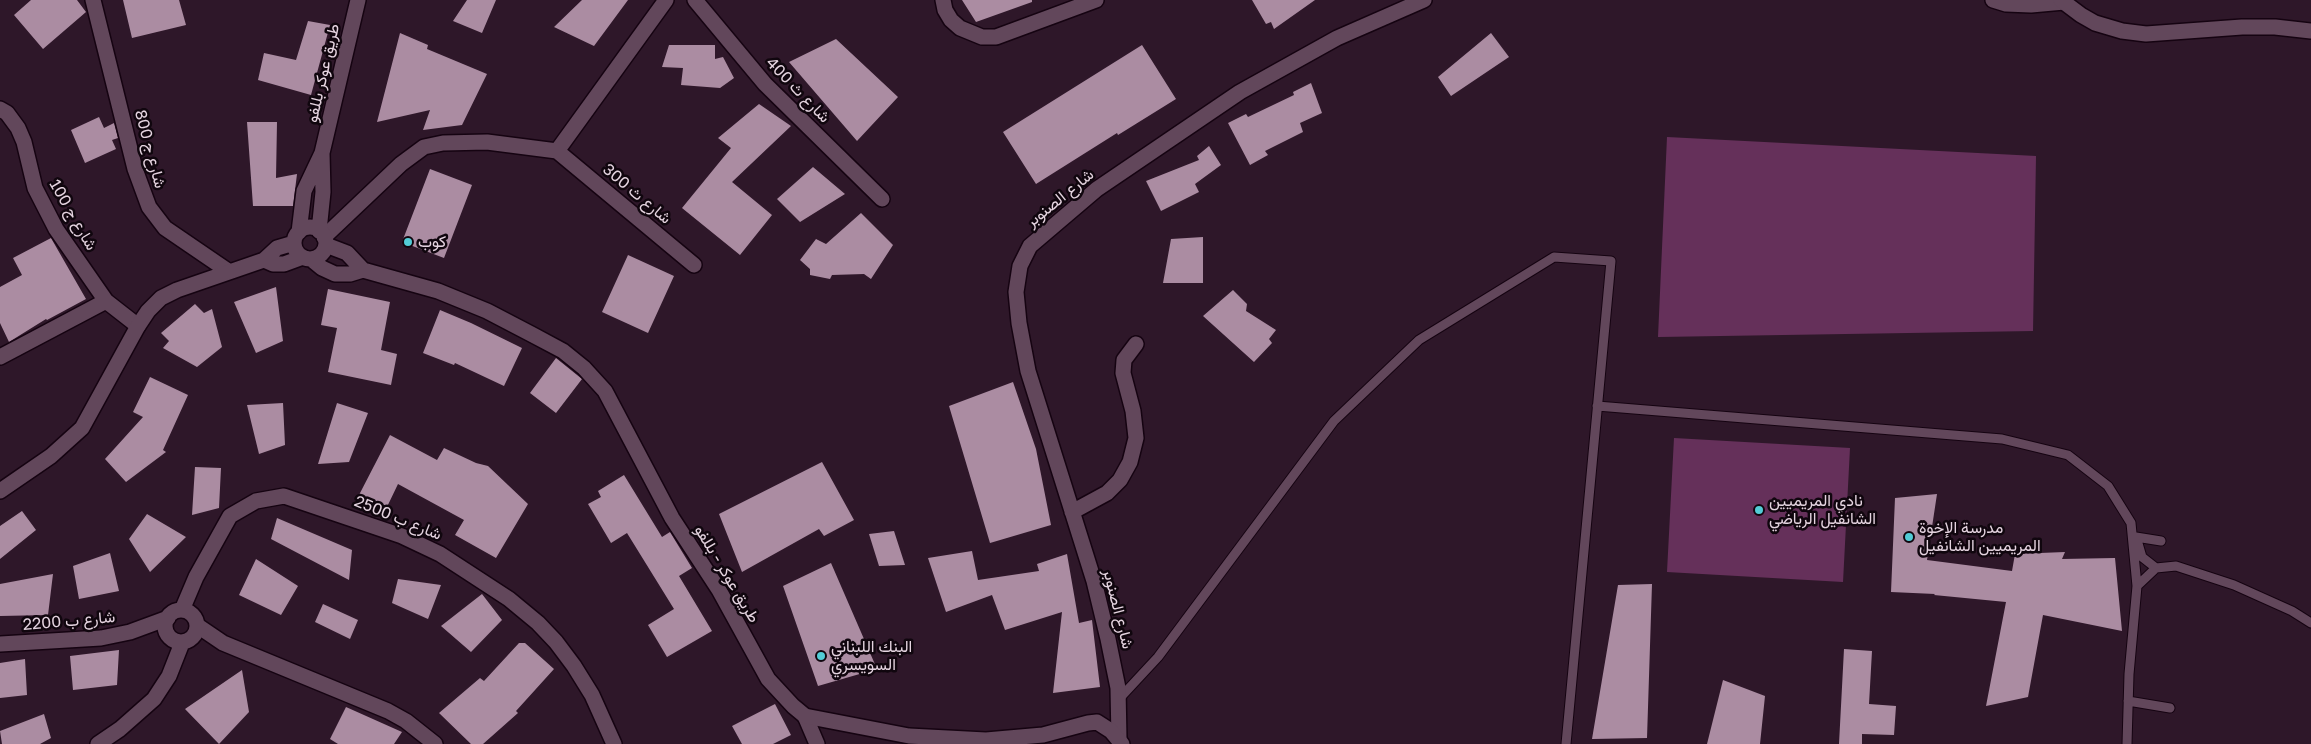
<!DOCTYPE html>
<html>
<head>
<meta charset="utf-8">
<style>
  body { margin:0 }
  canvas { display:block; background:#2e1729 }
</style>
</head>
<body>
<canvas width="2311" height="744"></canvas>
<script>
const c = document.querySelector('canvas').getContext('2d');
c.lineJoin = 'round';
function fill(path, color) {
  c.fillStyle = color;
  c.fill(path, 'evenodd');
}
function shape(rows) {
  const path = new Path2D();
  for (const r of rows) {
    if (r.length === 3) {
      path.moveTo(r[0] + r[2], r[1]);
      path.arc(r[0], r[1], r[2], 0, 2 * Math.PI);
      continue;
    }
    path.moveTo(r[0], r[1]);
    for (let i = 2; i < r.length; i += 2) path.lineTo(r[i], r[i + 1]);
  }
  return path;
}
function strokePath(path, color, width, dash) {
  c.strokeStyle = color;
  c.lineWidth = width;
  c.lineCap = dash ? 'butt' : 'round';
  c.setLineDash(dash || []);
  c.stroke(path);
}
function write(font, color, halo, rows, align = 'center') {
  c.font = font + ' "Golos Text",Vazirmatn,sans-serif';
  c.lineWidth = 5;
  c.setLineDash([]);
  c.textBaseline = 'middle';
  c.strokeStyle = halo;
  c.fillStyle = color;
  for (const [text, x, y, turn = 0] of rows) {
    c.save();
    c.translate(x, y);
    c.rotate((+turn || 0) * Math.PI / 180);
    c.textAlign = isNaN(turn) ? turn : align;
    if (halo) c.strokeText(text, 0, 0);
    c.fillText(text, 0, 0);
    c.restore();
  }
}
fill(shape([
  [1667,137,2036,156,2033,331,1658,337],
  [1674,438,1850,448,1843,582,1667,572]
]), '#65305a');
fill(shape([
  [31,0,77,0,86,12,43,49,14,15],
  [123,0,179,0,186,25,132,38],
  [467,0,496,0,482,33,453,21],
  [582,0,628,0,594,46,554,27],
  [962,0,1032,0,1032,2,976,22],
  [1252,0,1315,0,1274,29,1271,22,1266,24],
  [308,21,330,25,311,95,258,80,264,53,296,60],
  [400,33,428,45,427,49,487,74,462,125,423,130,430,110,377,122],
  [1491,33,1509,57,1451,96,1438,77],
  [836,39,898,97,857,141,789,62],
  [669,45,715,45,715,59,723,57,734,78,720,88,681,85,683,68,662,67],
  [1142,45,1176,99,1118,135,1117,133,1036,184,1003,132],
  [1311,83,1322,113,1300,123,1303,132,1265,151,1268,155,1250,165,1228,123,1246,114,1248,117,1294,95,1293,92],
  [759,104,791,126,732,182,772,215,740,255,682,208,731,148,718,138],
  [99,117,104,128,114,123,118,138,112,140,116,149,85,163,71,130],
  [247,122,277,122,276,178,297,174,293,206,253,206],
  [1209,146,1221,165,1195,184,1199,192,1161,211,1146,181,1199,160,1197,156],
  [813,167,845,194,800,222,777,199],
  [430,169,472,185,444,258,402,242],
  [861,213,893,245,871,279,864,274,832,275,830,279,810,275,810,269,800,260,816,239,826,244],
  [1203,237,1203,283,1163,283,1171,239],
  [51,238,86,299,47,320,46,319,9,342,0,323,0,287,22,275,13,258],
  [628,255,674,276,648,333,602,312],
  [276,287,283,341,256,353,234,302],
  [328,289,390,302,381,350,397,354,391,385,328,372,337,328,321,325],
  [1233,290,1247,304,1246,311,1276,330,1269,339,1272,343,1254,362,1203,316],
  [195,304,204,313,212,309,222,347,197,367,163,348,169,341,161,333],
  [440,310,471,323,522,348,504,386,455,363,454,365,423,353],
  [556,358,582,379,556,413,530,393],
  [150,377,188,395,163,450,166,452,126,482,105,459,143,417,133,412],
  [1013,382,1036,449,1051,525,990,543,949,406],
  [283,403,285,445,259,454,247,405],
  [337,403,368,413,349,462,318,464],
  [390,435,437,460,444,448,476,463,488,466,528,504,496,558,455,535,464,520,398,484,386,509,359,495],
  [822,462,854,520,824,536,819,529,742,572,719,514],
  [195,467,221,468,219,508,192,515],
  [624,475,662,537,670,532,692,568,679,576,712,631,667,657,648,625,674,609,627,533,611,543,588,504,601,497,598,491],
  [1937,494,1927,560,2012,571,2015,554,2065,552,2062,559,2115,558,2122,631,2043,615,2028,697,1986,706,2006,602,1934,595,1935,594,1891,592,1895,498],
  [22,511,36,530,0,559,0,526],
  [147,514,186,537,150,572,129,539],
  [277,518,352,550,349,580,271,539],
  [894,531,905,565,879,566,869,534],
  [972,551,978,580,1039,571,1037,564,1067,554,1079,623,1092,620,1100,687,1053,693,1062,612,1005,630,992,595,946,612,928,558],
  [110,553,119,591,79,599,73,566],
  [256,559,298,586,281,615,239,595],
  [831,563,877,669,818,686,783,586],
  [53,574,48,615,0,616,0,584],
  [398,579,441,585,428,619,392,603],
  [1652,584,1647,738,1592,739,1618,585],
  [482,594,502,620,471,652,441,626],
  [323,604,358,620,350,639,315,622],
  [519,643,525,643,554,669,516,711,518,713,483,744,471,744,439,713,480,678,484,681],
  [1844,649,1872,651,1869,704,1896,706,1894,735,1862,734,1862,744,1839,744],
  [119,650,117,685,73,690,70,656],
  [25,659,27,695,0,698,0,663],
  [242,670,249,712,219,744,185,709],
  [1723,680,1765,696,1760,744,1707,744],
  [775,704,791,735,773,744,742,744,732,726],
  [346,707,402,732,394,744,338,744,330,739],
  [44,714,51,738,40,744,2,744,0,731]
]), '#ab8ca2');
const lane = shape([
  [1597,406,2002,439,2068,455,2108,486,2131,523,2137,586],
  [2136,537,2161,541],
  [2137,540,2142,557,2156,568],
  [1119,699,1158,657,1334,421,1419,340,1554,257,1611,261,1566,744],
  [2128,701,2170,708],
  [2127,744,2129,674,2137,586,2156,568,2176,566,2234,585,2292,611,2311,623]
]);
const street = shape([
  [93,0,135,169,149,207,165,228,228,271],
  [695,0,765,84,882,199],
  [943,0,945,10,951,20,960,28,982,37,996,37,1096,0],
  [1993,0,2006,4,2031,5,2064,2],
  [0,109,7,113,18,128,24,142,35,188,56,229,106,301,138,326],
  [557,151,666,0],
  [324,237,401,164,424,147,443,143,487,142,557,151,694,265],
  [0,357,106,301],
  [1072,512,1107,493,1120,480,1130,462,1136,438,1133,411,1123,373,1124,360,1136,344],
  [181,626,16],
  [182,610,196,577,230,516,256,501,284,496,402,536,440,554,509,599,538,623,556,642,574,666,592,695,614,744],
  [198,626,223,643,388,711,406,721,435,744],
  [0,644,101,638,130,632,168,618],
  [805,716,817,744],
  [1119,739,1118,688,1108,639,1094,581,1028,371,1019,323,1016,292,1020,266,1030,246,1097,189,1240,92,1337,38,1424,0],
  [98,744,120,729,154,699,169,676,182,643]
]);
const secondary = shape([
  [2061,0,2081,15,2095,23,2122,31,2146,34,2242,27,2275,27,2311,31],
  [310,243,16],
  [319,231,323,192,322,153],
  [299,232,304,191,322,153,358,0],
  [326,245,347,253,363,270],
  [311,259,322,268,335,274,350,274,363,270,438,291,487,311,533,335,563,351,584,368,605,391,672,518,719,590,768,679,793,706,805,716,909,736,986,740,1043,735,1088,723,1097,722,1111,731,1122,744],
  [264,260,273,264,284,264,303,257],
  [0,491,51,456,82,428,138,326,148,311,161,298,177,290,264,260,277,248,294,243]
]);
strokePath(lane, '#150311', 11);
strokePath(street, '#150311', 18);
strokePath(secondary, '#150311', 18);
strokePath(lane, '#62475b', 9);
strokePath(street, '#62475b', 15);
strokePath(secondary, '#62475b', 15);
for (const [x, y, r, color] of [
  [408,242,5,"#52ccd6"],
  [1759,510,5,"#52ccd6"],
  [1909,537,5,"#52ccd6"],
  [821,656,5,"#52ccd6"]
]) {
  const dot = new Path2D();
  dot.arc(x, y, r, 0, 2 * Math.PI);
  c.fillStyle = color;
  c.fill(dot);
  strokePath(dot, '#10060e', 2);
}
write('16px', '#e5d4e0', '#10060e', [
  ["طريق عوكر بللفو",323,73,-77],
  ["شارع ث 400",798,90,46],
  ["شارع ج 800",150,149,75],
  ["شارع ث 300",637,194,40],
  ["شارع الصنوبر",1060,198,-39],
  ["شارع ج 100",73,215,60],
  ["شارع ب 2500",398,518,22],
  ["طريق عوكر - بللفو",727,574,59],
  ["شارع الصنوبر",1118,609,76],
  ["شارع ب 2200",69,621,-5]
]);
write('16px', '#e5d4e0', '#10060e', [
  ["كوب",418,242],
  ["نادي المريميين",1769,501],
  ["الشانفيل الرياضي",1769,519],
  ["مدرسة الإخوة",1919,528],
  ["المريميين الشانفيل",1919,546],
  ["البنك اللبناني",831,647],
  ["السويسري",831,665]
], 'left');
</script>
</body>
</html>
